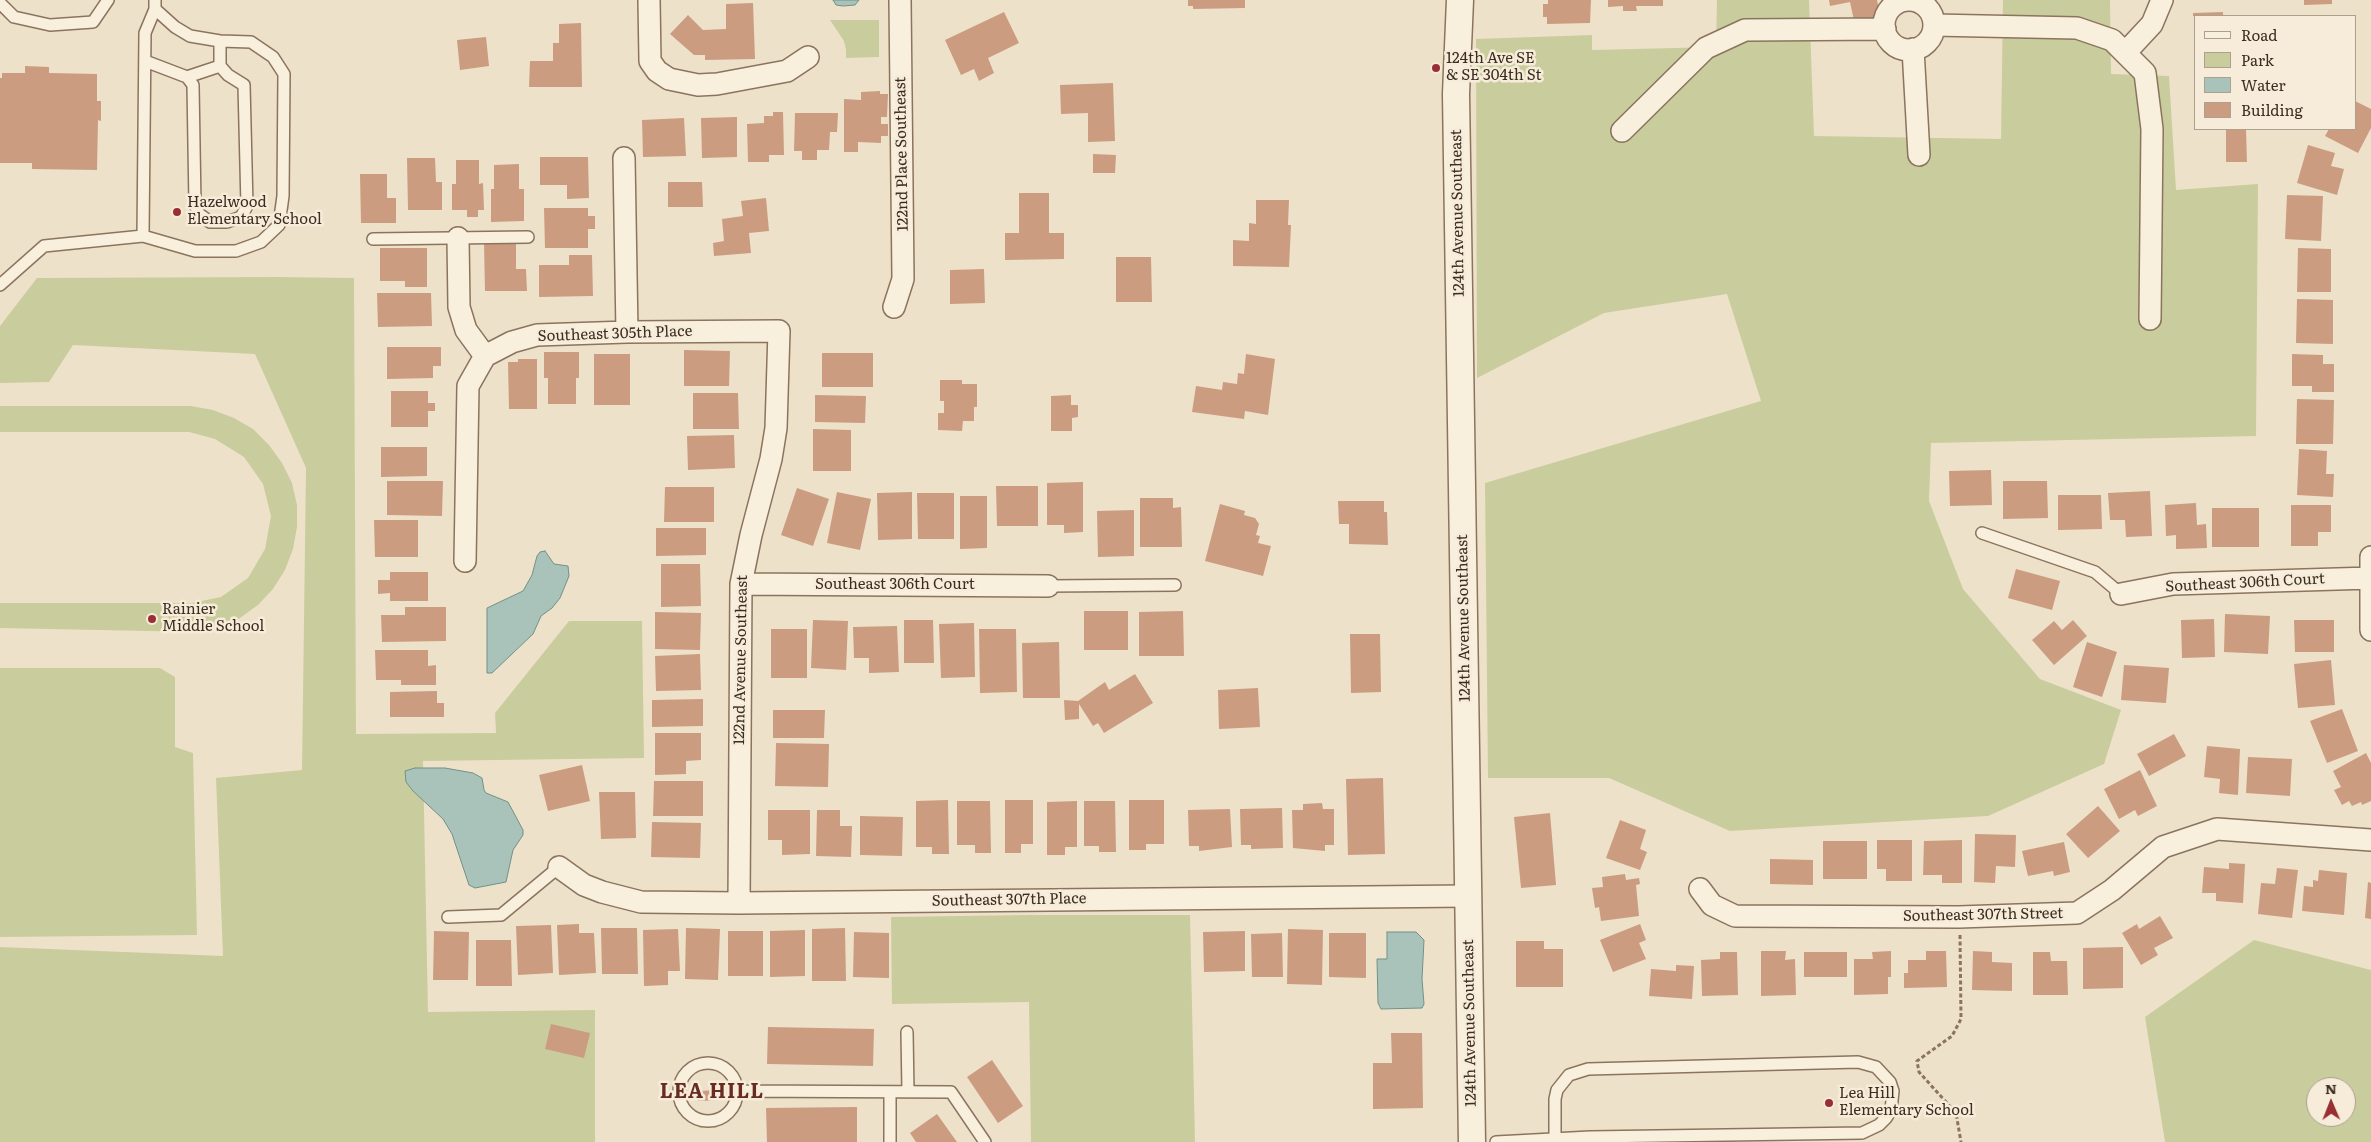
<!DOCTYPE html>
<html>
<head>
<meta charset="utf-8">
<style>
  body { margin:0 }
  #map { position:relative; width:2371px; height:1142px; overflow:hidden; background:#eee1c9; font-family:Literata,serif }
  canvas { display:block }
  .legend { position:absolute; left:2194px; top:15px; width:162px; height:115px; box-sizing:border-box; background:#f6ecd9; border:1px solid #aca08f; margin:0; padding:6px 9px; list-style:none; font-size:15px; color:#3c2d21 }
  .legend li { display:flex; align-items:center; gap:10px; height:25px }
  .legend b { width:25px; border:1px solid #aca08f }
  .north { position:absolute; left:2306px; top:1077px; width:50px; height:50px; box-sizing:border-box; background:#f6ecd9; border:1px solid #aca08f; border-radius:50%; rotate:359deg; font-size:14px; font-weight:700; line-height:20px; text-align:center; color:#3c2d21 }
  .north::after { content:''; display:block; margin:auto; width:18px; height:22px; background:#992f35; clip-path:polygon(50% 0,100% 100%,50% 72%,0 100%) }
</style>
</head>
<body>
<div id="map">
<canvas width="2371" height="1142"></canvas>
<ul class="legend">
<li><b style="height:6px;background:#f9efdd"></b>Road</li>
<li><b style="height:14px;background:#c9cd9d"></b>Park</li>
<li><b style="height:14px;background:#aac3ba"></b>Water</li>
<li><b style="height:14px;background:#cb9c80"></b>Building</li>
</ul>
<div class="north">N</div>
</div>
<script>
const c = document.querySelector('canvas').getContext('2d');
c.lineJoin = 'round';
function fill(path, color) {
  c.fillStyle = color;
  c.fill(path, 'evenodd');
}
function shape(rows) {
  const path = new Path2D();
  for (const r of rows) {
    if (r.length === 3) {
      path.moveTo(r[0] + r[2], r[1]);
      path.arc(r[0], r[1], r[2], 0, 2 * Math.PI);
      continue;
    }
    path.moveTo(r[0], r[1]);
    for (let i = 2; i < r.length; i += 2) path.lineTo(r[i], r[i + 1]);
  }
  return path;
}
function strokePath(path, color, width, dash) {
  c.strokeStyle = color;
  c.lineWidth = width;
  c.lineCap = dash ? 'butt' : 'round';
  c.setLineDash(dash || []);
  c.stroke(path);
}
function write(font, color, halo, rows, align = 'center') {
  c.font = font + ' Literata,serif';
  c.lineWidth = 5;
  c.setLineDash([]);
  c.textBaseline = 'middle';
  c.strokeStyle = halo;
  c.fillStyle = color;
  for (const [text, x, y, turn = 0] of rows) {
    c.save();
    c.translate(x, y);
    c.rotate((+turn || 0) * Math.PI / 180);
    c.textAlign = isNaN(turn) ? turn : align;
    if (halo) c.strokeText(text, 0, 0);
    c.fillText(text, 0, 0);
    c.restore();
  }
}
fill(shape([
  [1717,0,1809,0,1814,136,2001,139,2003,0,2110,0,2111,74,2169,76,2176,190,2258,184,2256,436,1931,443,1929,501,1963,589,2040,679,2121,710,2104,764,1988,816,1730,831,1609,778,1488,778,1485,483,1761,401,1727,294,1604,313,1477,378,1476,39,1592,35,1592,50,1716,47],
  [830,20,879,20,879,57,846,58,846,50,844,41],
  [276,277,354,278,356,734,496,733,495,713,569,621,642,621,644,758,423,761,428,1012,595,1010,595,1142,0,1142,0,947,223,956,216,778,302,770,306,468,255,354,73,345,49,382,0,383,0,326,37,278],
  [0,406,191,406,213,410,234,418,253,429,269,445,282,463,292,483,297,505,297,527,293,549,285,570,273,589,258,605,240,618,220,627,198,632,0,628,0,603,192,603,221,597,248,578,265,549,271,516,263,484,244,457,215,439,189,432,0,432],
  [0,668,160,668,175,677,175,747,193,753,197,935,0,937],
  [1028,915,1190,915,1195,1142,1031,1142,1029,1002,892,1004,891,917],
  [2254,940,2371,970,2371,1142,2165,1142,2145,1017],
  [2316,1087,2346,1087,2346,1117,2316,1117]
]), '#c9cd9d');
const water = shape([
  [833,0,859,0,855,5,843,6,836,5,833,0],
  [545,551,554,564,568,566,569,576,560,598,552,608,541,616,533,634,492,673,487,673,487,608,523,591,532,575,537,556,540,552,545,551],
  [415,768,445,768,473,773,482,778,484,790,486,793,508,802,523,830,523,835,513,850,506,882,475,888,469,885,452,834,443,819,413,791,406,782,405,771,415,768],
  [1387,932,1416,932,1424,940,1422,979,1424,1004,1422,1008,1381,1009,1378,1003,1377,959,1387,959,1387,932]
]);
fill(water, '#aac3ba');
strokePath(water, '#709188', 1);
fill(shape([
  [1188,0,1245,0,1245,8,1193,9,1193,6,1188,6],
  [1548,0,1591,0,1590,23,1547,24,1547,17,1543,17,1543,4,1548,4],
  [1608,0,1663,0,1663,6,1636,6,1637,11,1623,11,1623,6,1608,7],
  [1829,0,1877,0,1881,20,1855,25,1850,2,1830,6],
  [2304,0,2332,0,2332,4,2304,5],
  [753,3,755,59,705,60,705,55,694,55,670,34,688,15,703,30,726,29,726,4],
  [1004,12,1019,43,988,58,994,73,979,81,974,69,961,75,945,40],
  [2223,12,2223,16,2193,16,2193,13],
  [581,23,582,87,529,87,530,61,553,61,553,43,559,43,559,24],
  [486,37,489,66,460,70,457,40],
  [25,66,49,67,49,73,97,74,97,101,101,101,101,121,98,120,97,170,32,169,32,163,0,163,0,78,2,78,2,73,25,73],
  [1113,83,1115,141,1088,142,1088,113,1061,114,1060,85],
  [880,91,880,94,888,94,887,117,881,117,881,124,888,124,888,136,881,136,881,143,858,142,858,152,844,152,844,99,861,100,861,92],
  [2355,101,2371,109,2371,128,2358,153,2325,136,2329,129,2355,129],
  [773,112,783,112,784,155,769,155,769,162,748,162,747,124,764,123,764,116,773,116],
  [795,113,838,113,837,132,830,132,829,150,817,150,817,160,802,160,802,151,794,151],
  [737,117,737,157,702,158,701,118],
  [684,118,686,156,643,157,642,120],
  [2226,129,2246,129,2247,162,2226,162],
  [2308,145,2335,153,2331,166,2344,169,2337,195,2297,183],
  [1093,154,1116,155,1115,173,1093,173],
  [540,157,588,157,589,198,567,199,567,185,540,185],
  [407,158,435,158,436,182,442,182,442,210,408,210],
  [456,160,479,160,479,184,483,183,484,210,478,210,478,217,467,217,467,210,452,210,452,184,456,184],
  [519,164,519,189,524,189,524,221,491,222,491,189,494,189,494,165],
  [360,174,387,174,387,198,396,198,396,223,361,223],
  [668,182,702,182,703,207,668,207],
  [1019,193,1049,193,1049,233,1064,233,1064,259,1005,260,1005,233,1019,233],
  [2287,195,2323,196,2321,241,2285,239],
  [766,198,769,231,749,233,751,253,714,256,713,243,724,241,722,219,743,216,741,201],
  [1256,200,1289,200,1288,225,1291,225,1289,267,1233,266,1233,240,1249,241,1249,223,1256,224],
  [544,208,588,208,588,216,595,216,595,229,588,229,588,248,545,248],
  [484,243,516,243,516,269,526,269,527,291,485,291],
  [380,248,427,248,427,287,405,287,405,281,380,281],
  [2298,248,2331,249,2331,292,2297,292],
  [569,255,592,255,593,296,539,297,539,265,569,265],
  [1116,257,1151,257,1152,302,1116,302],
  [984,269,985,303,950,304,950,270],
  [377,293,431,293,432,326,378,327],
  [2297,299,2333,300,2333,344,2296,343],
  [387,347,441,347,441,366,433,366,433,378,387,379],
  [684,350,730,351,729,386,684,386],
  [544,352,579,352,579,378,576,378,576,404,548,404,548,378,544,378],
  [822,353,873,353,873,387,822,387],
  [594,354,630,354,630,405,594,405],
  [1246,354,1275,359,1268,415,1245,411,1244,419,1192,412,1196,386,1222,390,1223,382,1237,384,1238,373,1244,374],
  [2292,354,2323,355,2323,364,2334,364,2334,392,2312,392,2312,386,2292,386],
  [518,359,537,359,537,409,509,409,508,362,518,362],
  [940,380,962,380,962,384,977,384,977,407,974,407,974,421,963,421,962,431,938,430,938,413,944,413,944,401,940,401],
  [391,391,428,391,428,403,435,403,435,411,428,411,428,427,391,427],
  [693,393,738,393,739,429,693,429],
  [815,395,866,396,865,423,815,422],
  [1071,395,1071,405,1078,405,1078,417,1072,418,1072,431,1051,431,1051,396],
  [2297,399,2334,400,2333,444,2296,444],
  [813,429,851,430,851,471,813,471],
  [734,435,735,468,688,470,687,436],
  [381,447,427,447,427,476,381,477],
  [2299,449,2327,451,2326,474,2334,474,2333,497,2297,495],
  [1991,470,1992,505,1950,506,1949,471],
  [387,481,443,481,442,516,387,515],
  [2003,481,2047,481,2048,518,2003,519],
  [1083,482,1083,532,1064,533,1064,525,1047,525,1047,483],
  [996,486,1038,486,1038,526,997,526],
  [665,487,714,487,714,522,664,522],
  [797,488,829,499,813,546,781,535],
  [2150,491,2152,536,2126,537,2125,520,2110,520,2108,493],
  [837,492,871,499,860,550,827,543],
  [912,492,912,539,878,540,877,493],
  [917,493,954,493,954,539,918,539],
  [2058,495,2101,495,2102,529,2058,530],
  [960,496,987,496,987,548,960,549],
  [1140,498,1173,498,1173,508,1181,507,1182,547,1140,547],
  [1338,501,1384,501,1384,512,1387,512,1388,545,1349,544,1349,524,1339,524],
  [2196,503,2197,525,2206,524,2207,548,2176,549,2176,535,2166,536,2165,505],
  [1220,504,1245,511,1244,515,1255,518,1259,524,1256,535,1260,536,1258,543,1271,546,1263,576,1205,561],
  [2291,505,2331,505,2331,532,2318,532,2318,546,2291,546],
  [2212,508,2259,508,2259,547,2212,547],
  [1134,510,1134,556,1098,557,1097,511],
  [374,520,418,520,418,557,375,557],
  [656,528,706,528,706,555,656,556],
  [661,564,700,564,701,606,661,607],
  [2016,569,2060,581,2052,610,2008,598],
  [390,572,428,572,428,601,390,601,390,593,378,594,378,580,390,580],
  [405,607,446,607,446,641,382,642,381,615,405,615],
  [1084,611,1128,611,1128,650,1084,650],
  [1183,611,1184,656,1139,656,1139,612],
  [655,612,701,613,700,650,655,649],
  [2225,614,2270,616,2268,654,2224,652],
  [2214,619,2215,657,2182,658,2181,620],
  [813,620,848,621,846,670,811,668],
  [904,620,933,620,934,663,904,663],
  [2073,620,2087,636,2054,665,2032,640,2054,621,2062,630],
  [2294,620,2334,620,2334,652,2295,652],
  [974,623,975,677,941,678,939,624],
  [897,626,899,672,869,673,869,658,854,658,853,627],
  [771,629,807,629,807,678,771,678],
  [979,629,1016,629,1017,692,980,693],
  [1350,634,1380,634,1381,692,1351,693],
  [1059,642,1060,698,1023,698,1022,643],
  [2087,642,2117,652,2102,697,2073,687],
  [375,650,428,650,428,666,436,665,436,685,401,685,401,680,376,680],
  [700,654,701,690,656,691,655,656],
  [2331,660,2335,705,2298,708,2294,664],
  [2124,665,2169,668,2166,703,2121,700],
  [1135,674,1153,703,1104,733,1098,723,1093,726,1079,704,1079,719,1065,720,1064,700,1078,701,1105,682,1109,690],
  [1258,688,1260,727,1219,729,1218,690],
  [437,691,437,703,444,703,444,717,390,717,390,692],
  [703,699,703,726,652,727,652,700],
  [2342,709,2358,751,2327,763,2310,721],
  [773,710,825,710,824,738,773,738],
  [655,733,701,733,701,760,686,761,686,774,655,775],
  [2174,734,2186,756,2149,776,2137,754],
  [776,743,829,744,828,787,775,786],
  [2207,746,2240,749,2238,795,2219,793,2220,779,2204,777],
  [2366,753,2371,763,2371,801,2362,805,2361,802,2352,806,2349,801,2342,805,2334,790,2341,787,2333,771],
  [2248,757,2292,759,2290,796,2246,793],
  [582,765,590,801,548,811,539,775],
  [2140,770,2157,806,2138,816,2135,810,2119,819,2104,789],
  [1383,778,1385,854,1348,855,1346,779],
  [654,781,703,781,703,816,653,816],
  [599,792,635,792,636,838,601,839],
  [948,800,949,854,932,854,932,847,916,847,916,801],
  [1005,800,1033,800,1033,844,1021,844,1021,853,1005,853],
  [1129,800,1164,800,1164,844,1146,844,1146,850,1129,850],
  [957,801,990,801,991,853,975,853,975,845,957,845],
  [1077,801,1077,847,1065,847,1065,855,1047,855,1047,802],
  [1084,801,1115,801,1116,852,1099,852,1099,846,1084,846],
  [1322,803,1323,809,1334,809,1334,845,1325,845,1325,851,1293,848,1292,810,1303,810,1303,804],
  [2098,806,2120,831,2088,858,2066,834],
  [1282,808,1283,848,1251,849,1251,845,1241,845,1240,809],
  [1230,809,1232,847,1199,851,1199,846,1189,846,1188,810],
  [768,810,810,810,810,854,782,855,782,840,768,840],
  [817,810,840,810,840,826,852,826,851,857,816,856],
  [1550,813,1556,885,1521,888,1514,817],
  [860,816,903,817,902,856,860,855],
  [1620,820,1646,830,1640,849,1647,852,1640,870,1606,858],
  [652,822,701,823,700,858,651,857],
  [1975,834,2016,835,2015,867,1996,866,1995,883,1974,882],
  [1877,840,1912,840,1912,881,1886,881,1886,869,1877,869],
  [1962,840,1962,883,1942,883,1942,875,1923,875,1924,841],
  [1823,841,1867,841,1867,879,1823,879],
  [2064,842,2070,872,2054,876,2053,871,2028,876,2022,851],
  [1770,859,1813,860,1813,885,1770,884],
  [2229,863,2245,864,2243,903,2216,901,2216,893,2202,893,2204,867,2229,869],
  [2277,868,2298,870,2292,918,2258,914,2261,883,2275,884],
  [2319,870,2347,873,2344,915,2302,911,2304,886,2313,887,2313,880,2318,881],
  [1625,874,1626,880,1639,878,1640,884,1636,885,1639,916,1601,921,1599,907,1595,908,1592,888,1603,887,1602,877],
  [2368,882,2371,883,2371,919,2365,918],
  [2160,916,2173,938,2154,948,2158,955,2141,965,2122,933,2137,924,2139,929],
  [579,924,579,933,594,933,596,973,559,975,557,925],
  [1640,924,1646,940,1639,943,1646,959,1613,972,1600,940],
  [551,925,553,973,518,975,516,926],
  [601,928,637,928,638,974,602,974],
  [686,928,720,929,718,980,685,979],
  [845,928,846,981,812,981,812,929],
  [678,929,680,971,668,971,668,985,644,986,643,930],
  [1288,929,1323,930,1322,985,1287,984],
  [805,930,805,976,770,977,770,931],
  [434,931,469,932,468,980,433,980],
  [728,931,763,931,763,976,728,976],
  [1245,931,1245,971,1204,972,1203,932],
  [854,932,889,933,889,978,853,977],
  [1282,933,1283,977,1252,977,1251,934],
  [1329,933,1366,933,1366,978,1329,977],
  [476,940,511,940,512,986,476,986],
  [1516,941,1544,941,1544,949,1563,949,1563,987,1516,987],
  [2123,947,2123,988,2083,989,2083,948],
  [1761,951,1786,951,1785,960,1795,959,1796,995,1761,996],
  [1891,951,1891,977,1888,977,1888,994,1854,995,1854,959,1873,959,1872,952],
  [1926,951,1946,951,1947,987,1904,988,1904,973,1908,973,1908,960,1926,960],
  [1973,951,1992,952,1992,962,2012,963,2012,991,1972,990],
  [1720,952,1737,952,1738,995,1702,996,1701,960,1720,959],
  [1804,952,1847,952,1847,977,1804,977],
  [2033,952,2050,952,2051,961,2067,961,2068,995,2033,995],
  [1676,965,1694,966,1692,999,1649,996,1651,969,1676,971],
  [551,1024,590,1033,584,1058,545,1049],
  [768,1027,874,1029,873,1066,767,1064],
  [1391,1033,1422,1033,1423,1108,1373,1109,1373,1063,1392,1063],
  [992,1060,1023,1106,998,1123,967,1077],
  [720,1090,720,1100,698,1101,698,1091],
  [857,1107,857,1142,767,1142,766,1108],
  [937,1114,957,1142,916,1142,910,1133]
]), '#cb9c80');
const service = shape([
  [0,3,14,17,50,25,93,22,108,0],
  [145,61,187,77,193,85,195,205,199,214,210,222,227,222,241,217,247,206,244,85,228,75,220,66,220,41],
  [187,77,220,66],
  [143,236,145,33,155,9,155,0],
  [373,239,528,237],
  [0,285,44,246,143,236,195,251,236,251,261,242,279,225,283,196,284,74,273,57,251,42,220,41,190,36,175,27,155,9],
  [1982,533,2095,572,2121,594],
  [1048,586,1175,585],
  [448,917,501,915,559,867],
  [907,1032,908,1092],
  [708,1092,29],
  [736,1091,951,1092,985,1142],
  [890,1092,890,1142],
  [1496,1142,1590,1137,1862,1133,1879,1125,1886,1118,1891,1110,1893,1091,1890,1082,1876,1067,1858,1062,1588,1069,1569,1075,1557,1090,1555,1099,1555,1139]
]);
const minor = shape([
  [649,0,650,61,657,71,669,79,698,85,717,84,787,71,808,57],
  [1909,25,25],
  [1934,25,2077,28,2112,40,2145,73,2152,129,2150,319],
  [1913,49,1919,155],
  [2125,53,2152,24,2162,0],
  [1622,131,1706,48,1745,30,1885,29],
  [624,158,627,332],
  [458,238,459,307,466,330,485,356],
  [894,307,903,279,900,0],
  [2371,557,2371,630],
  [465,561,468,386,485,356,512,342,537,335,627,332,779,331,776,428,771,459,751,535,741,584,739,903],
  [741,584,1048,586],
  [2121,594,2173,584,2370,578],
  [559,867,584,885,602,892,641,902,739,903,1469,896],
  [1700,889,1712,905,1735,916,1959,917,2077,913,2112,890,2163,847,2217,829,2371,840]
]);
const tertiary = shape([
  [1460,0,1456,94,1472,1142]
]);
strokePath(service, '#8b745e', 14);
strokePath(minor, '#8b745e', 24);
strokePath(tertiary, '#8b745e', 29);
strokePath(shape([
  [1960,935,1961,1019,1952,1036,1917,1061,1919,1072,1956,1113,1961,1142]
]), '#8b745e', 3, [4, 2.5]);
strokePath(service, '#f9efdd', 11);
strokePath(minor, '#f9efdd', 21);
strokePath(tertiary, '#f9efdd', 26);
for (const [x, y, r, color] of [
  [1436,68,5,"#992f35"],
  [177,212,5,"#992f35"],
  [152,619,5,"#992f35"],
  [1829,1103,5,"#992f35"]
]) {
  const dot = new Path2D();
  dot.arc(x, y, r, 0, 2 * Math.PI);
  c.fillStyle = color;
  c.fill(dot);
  strokePath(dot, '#f6ecd9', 2);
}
write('15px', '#3c2d21', '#f6ecd9', [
  ["124th Ave SE",1446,59],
  ["& SE 304th St",1446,76],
  ["Hazelwood",187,203],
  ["Elementary School",187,220],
  ["Rainier",162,610],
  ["Middle School",162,627],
  ["Lea Hill",1839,1094],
  ["Elementary School",1839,1111]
], 'left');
write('15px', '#3c2d21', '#f6ecd9', [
  ["122nd Place Southeast",902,154,-91],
  ["124th Avenue Southeast",1458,213,-91],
  ["Southeast 305th Place",615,334,-2],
  ["Southeast 306th Court",2245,583,-3],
  ["Southeast 306th Court",895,585],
  ["124th Avenue Southeast",1464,618,-91],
  ["122nd Avenue Southeast",741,660,-89],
  ["Southeast 307th Place",1009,900,-1],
  ["Southeast 307th Street",1983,915,-1],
  ["124th Avenue Southeast",1470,1023,-91]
]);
c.letterSpacing = '1px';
write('bold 20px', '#682c21', '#f6ecd9', [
  ["LEA HILL",712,1092]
]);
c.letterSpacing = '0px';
</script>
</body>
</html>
